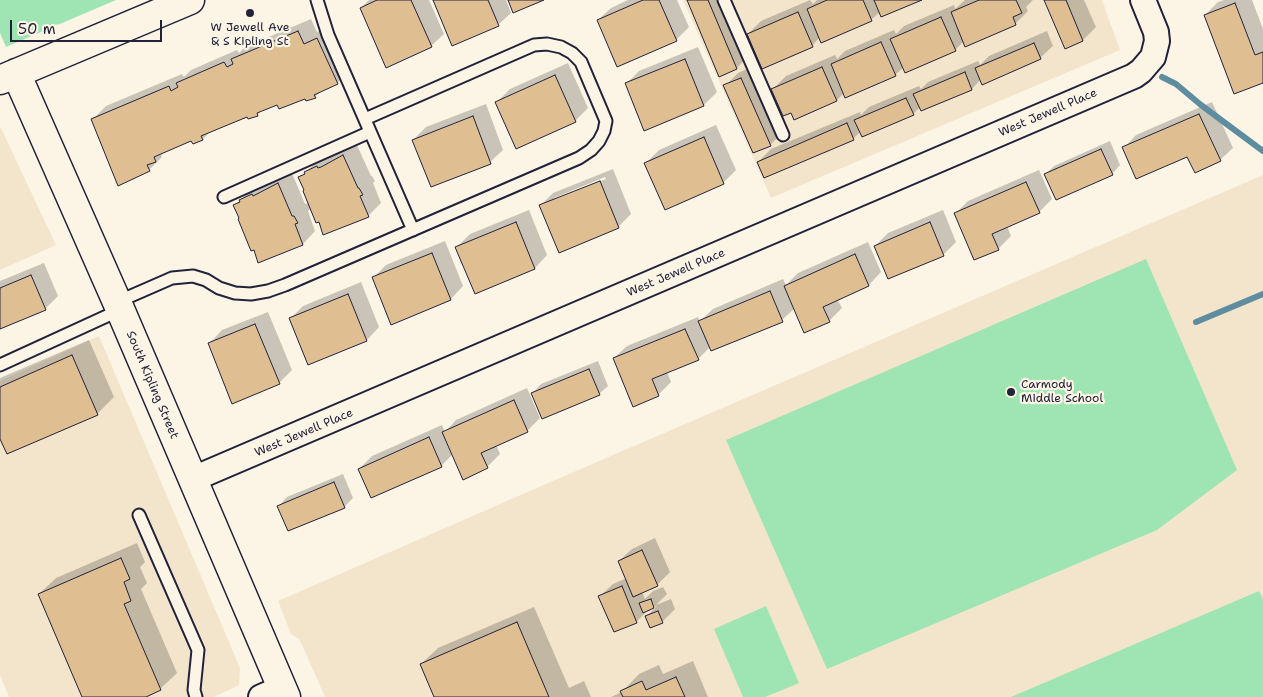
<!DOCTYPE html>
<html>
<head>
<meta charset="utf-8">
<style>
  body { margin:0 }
  #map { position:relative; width:1263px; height:697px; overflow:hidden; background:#fcf5e5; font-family:"Shantell Sans",sans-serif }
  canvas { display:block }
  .scale { position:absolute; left:10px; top:20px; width:152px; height:22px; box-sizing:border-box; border:2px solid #22223b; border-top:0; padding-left:6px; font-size:15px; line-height:18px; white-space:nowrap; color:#22223b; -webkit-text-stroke:4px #fcf5e5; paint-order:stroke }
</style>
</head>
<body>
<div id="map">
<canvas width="1263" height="697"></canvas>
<div class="scale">50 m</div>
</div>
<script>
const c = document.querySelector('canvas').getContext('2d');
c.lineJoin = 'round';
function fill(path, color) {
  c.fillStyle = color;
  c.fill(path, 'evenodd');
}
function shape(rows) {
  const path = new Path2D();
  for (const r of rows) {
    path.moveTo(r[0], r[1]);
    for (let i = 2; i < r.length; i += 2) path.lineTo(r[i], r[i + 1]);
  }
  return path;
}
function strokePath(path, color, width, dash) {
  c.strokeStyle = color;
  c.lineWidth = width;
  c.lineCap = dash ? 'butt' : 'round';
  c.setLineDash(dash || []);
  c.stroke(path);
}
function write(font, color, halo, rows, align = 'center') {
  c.font = font + ' "Shantell Sans",sans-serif';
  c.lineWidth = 4.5;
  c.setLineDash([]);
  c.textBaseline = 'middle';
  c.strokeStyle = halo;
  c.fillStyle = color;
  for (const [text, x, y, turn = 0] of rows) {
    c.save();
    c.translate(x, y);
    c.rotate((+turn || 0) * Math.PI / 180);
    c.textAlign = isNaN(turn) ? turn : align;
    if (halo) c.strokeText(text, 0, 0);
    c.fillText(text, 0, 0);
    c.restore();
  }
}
fill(shape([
  [683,0,1102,0,1120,50,771,198],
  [0,128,1,128,56,245,0,270],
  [1263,175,1263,697,325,697,303,647,299,639,291,634,278,601,539,487],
  [99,336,240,668,239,685,214,697,9,697,0,675,0,381]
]), '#f3e5cc');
fill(shape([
  [0,0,116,0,6,47,0,33],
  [1146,259,1237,470,1157,530,827,669,726,440],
  [1259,591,1263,599,1263,697,1011,697],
  [766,606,799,683,765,697,743,697,714,629]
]), '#9ee5b3');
fill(shape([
  [369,0,429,0,444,34,431,46,361,8],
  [434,0,506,0,511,13,498,25],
  [628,0,677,0,689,27,676,40,598,20,611,8],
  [688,0,726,0,749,55,737,68,720,75],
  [810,0,813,4,817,0,919,0,880,12,871,20,820,37,812,46,748,34,761,21],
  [965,0,1033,0,1026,7,1028,11,1015,24,964,41,955,50,904,67,895,75,844,93,837,100,792,111,773,89,786,76,835,55,837,59,845,51,894,30,896,34,904,26,954,5,955,9],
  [1046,0,1084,0,1096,27,1083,40,1065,47],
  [1224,0,1252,0,1263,29,1263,81,1205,15,1218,2],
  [311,19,317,32,330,26,350,71,337,83,321,91,315,97,306,99,305,97,277,103,263,109,257,115,248,115,211,131,203,139,193,142,192,139,165,151,161,155,162,157,149,170,93,119,106,106,182,74,184,77,191,70,237,50,239,53,245,47],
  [1047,31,1053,46,1040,58,981,79,972,89,921,110,920,107,913,114,861,131,853,139,758,162,771,149,860,112,861,115,869,107,919,86,921,89,928,82,978,61,980,65,989,56],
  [698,47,717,92,704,105,645,129,626,84,639,71],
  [568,63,588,108,575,121,497,102,510,89],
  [754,66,783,132,770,145,725,86,738,73],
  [1212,102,1233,148,1220,160,1124,148,1136,135],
  [486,104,503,150,490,162,431,185,413,140,426,127],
  [716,125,736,170,723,183,646,163,659,150],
  [1110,141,1120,165,1112,174,1046,174,1054,166],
  [356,143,371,176,372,176,375,181,373,183,381,203,368,216,320,220,311,208,308,211,315,231,303,244,259,262,254,248,235,205,248,193,270,183,291,171,305,204,309,203,300,177,319,160,331,154,332,156,335,155],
  [613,169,631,214,618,227,541,205,553,193],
  [605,177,606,179,554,200,554,198],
  [1039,170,1052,199,1039,212,1007,226,1011,236,998,249,955,214,968,201],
  [529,210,547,255,535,268,475,292,457,247,470,234],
  [943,210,956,242,943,255,875,246,888,233],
  [445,241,463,286,451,299,373,278,386,265],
  [868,242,881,272,869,285,837,299,842,308,829,321,795,308,782,320,710,347,698,359,667,372,671,382,658,395,614,358,627,346,698,317,700,321,713,309,783,279,786,285,798,273],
  [44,263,58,296,45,309,0,327,0,281],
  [361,282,379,327,367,340,308,363,290,319,303,306],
  [268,312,292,370,279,383,210,343,222,330],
  [89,340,114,397,97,414,0,436,0,378],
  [598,361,608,386,599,394,533,393,541,384],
  [527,388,540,418,527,431,496,445,500,454,487,467,453,454,441,466,359,469,372,456,442,425,445,432,456,420],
  [343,474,353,498,344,507,289,530,279,506,287,497],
  [655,538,670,572,657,585,642,592,645,599,653,591,663,587,667,594,656,605,671,599,675,609,662,622,647,616,657,606,649,609,636,622,600,596,613,584,627,578,619,561,632,549],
  [137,543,145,562,140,567,147,583,141,589,177,673,160,689,143,697,84,697,39,594,56,578],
  [534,607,569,688,584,681,591,697,435,697,421,664,438,648],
  [693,661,708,697,611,697,622,692,639,674,659,665,663,674]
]), '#0003');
strokePath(shape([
  [1162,77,1176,84,1201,105,1263,151],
  [1196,322,1263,294]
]), '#5e8da0', 6);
const building = shape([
  [377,0,411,0,432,47,386,68,360,8,377,0],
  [433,0,488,0,499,26,452,46,433,0],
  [508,0,544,0,513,13,508,0],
  [643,0,659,0,677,41,617,67,597,20,643,0],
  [687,0,708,0,737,69,719,77,687,0],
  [827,0,863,0,872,21,821,43,807,9,827,0],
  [874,0,922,0,881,17,874,0],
  [979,0,1016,0,1022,13,1013,17,1016,25,965,47,951,12,979,0],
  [1044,0,1066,0,1083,41,1065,49,1044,0],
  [1235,3,1255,55,1263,52,1263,83,1234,94,1204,15,1235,3],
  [798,12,813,47,762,69,747,34,798,12],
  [941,17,956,51,905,73,890,39,941,17],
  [298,31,304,44,317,38,338,84,314,95,316,98,306,101,305,99,279,109,277,105,257,113,258,116,248,119,247,117,201,136,203,140,193,144,191,141,154,157,156,162,147,165,150,171,118,186,91,119,169,86,171,91,178,87,176,83,224,62,227,67,233,64,231,59,298,31],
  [881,42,896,76,845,98,831,64,881,42],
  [1034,43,1041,59,982,85,975,68,1034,43],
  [685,59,704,106,644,131,625,83,685,59],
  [822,67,837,101,794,120,791,113,783,116,771,89,822,67],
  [965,72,972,90,921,111,913,94,965,72],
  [555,75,576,122,516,149,495,102,555,75],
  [741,78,771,146,753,153,723,85,741,78],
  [906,98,914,115,862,137,854,120,906,98],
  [1199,114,1221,161,1195,173,1187,157,1136,179,1122,147,1199,114],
  [473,116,491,164,431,187,412,140,473,116],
  [847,123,854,140,764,178,757,162,847,123],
  [704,137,724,184,665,210,644,163,704,137],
  [1101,149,1113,175,1056,200,1044,174,1101,149],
  [343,155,358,188,359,188,363,195,360,196,369,217,323,235,319,222,316,223,303,191,304,190,298,177,305,174,304,172,317,166,318,168,321,167,343,155],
  [600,181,619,228,559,253,539,205,600,181],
  [1026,182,1040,213,992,234,999,250,974,260,954,213,1026,182],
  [278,183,292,216,294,216,298,223,295,224,303,245,258,263,254,250,251,251,238,219,239,218,233,205,240,202,239,200,252,194,253,196,255,195,278,183],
  [516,222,535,269,475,294,455,247,516,222],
  [930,222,944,256,888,279,874,246,930,222],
  [432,253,451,300,391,325,372,277,432,253],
  [855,254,869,286,823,307,830,322,804,333,784,286,855,254],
  [31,275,46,310,0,329,0,288,31,275],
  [770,291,783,322,711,351,698,321,770,291],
  [348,294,367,341,308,365,289,318,348,294],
  [255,324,280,384,232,404,208,343,255,324],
  [685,329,699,360,652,379,659,396,633,407,613,358,685,329],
  [72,355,98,415,7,454,0,439,0,387,72,355],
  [589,369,600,395,542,419,531,393,589,369],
  [514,400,528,432,481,453,488,468,463,480,442,432,514,400],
  [429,437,442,467,371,498,358,469,429,437],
  [334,482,345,508,288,531,277,506,334,482],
  [642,550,658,586,633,597,618,561,642,550],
  [121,558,130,579,124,582,131,601,124,604,161,690,146,697,82,697,38,594,121,558],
  [622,586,637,623,614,632,598,596,622,586],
  [651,599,654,608,643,613,639,603,651,599],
  [658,611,663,623,650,628,645,616,658,611],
  [517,622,549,697,434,697,420,664,517,622],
  [676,677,685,697,623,697,620,691,642,681,646,690,676,677]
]);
fill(building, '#dfbf92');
strokePath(building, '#22223b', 1);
const lane = shape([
  [317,0,328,35,413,230],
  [724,0,783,135],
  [224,197,370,132],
  [117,302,172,278,193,276,206,280,219,288,235,293,251,294,268,291,285,285,579,158,591,150,599,141,604,131,606,121,581,62,572,53,561,47,547,44,534,45,365,119],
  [0,365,120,310],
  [139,515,198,650,194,690,196,697]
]);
const street = shape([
  [193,479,1134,76,1141,71,1153,57,1157,41,1156,32,1143,0],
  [261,697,282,688]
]);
const secondary = shape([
  [16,73,117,302,286,697],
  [0,80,190,0]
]);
strokePath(lane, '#22223b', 15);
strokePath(street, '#22223b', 28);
strokePath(secondary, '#22223b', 31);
strokePath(lane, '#fcf5e5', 11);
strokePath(street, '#fcf5e5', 24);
strokePath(secondary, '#fcf5e5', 28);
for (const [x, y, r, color] of [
  [250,13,5,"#22223b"],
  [1011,392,5,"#22223b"]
]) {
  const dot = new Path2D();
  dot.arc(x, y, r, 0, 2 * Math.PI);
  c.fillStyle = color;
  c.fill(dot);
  strokePath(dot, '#fcf5e5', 2);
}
write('12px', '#22223b', '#fcf5e5', [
  ["W Jewell Ave",250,28],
  ["& S Kipling St",250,42],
  ["Carmody",1021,385,"left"],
  ["Middle School",1021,399,"left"]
]);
write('12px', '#22223b', '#fcf5e5', [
  ["West Jewell Place",1048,113,-23],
  ["West Jewell Place",676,273,-23],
  ["South Kipling Street",152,385,67],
  ["West Jewell Place",304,433,-23]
]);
</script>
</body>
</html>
